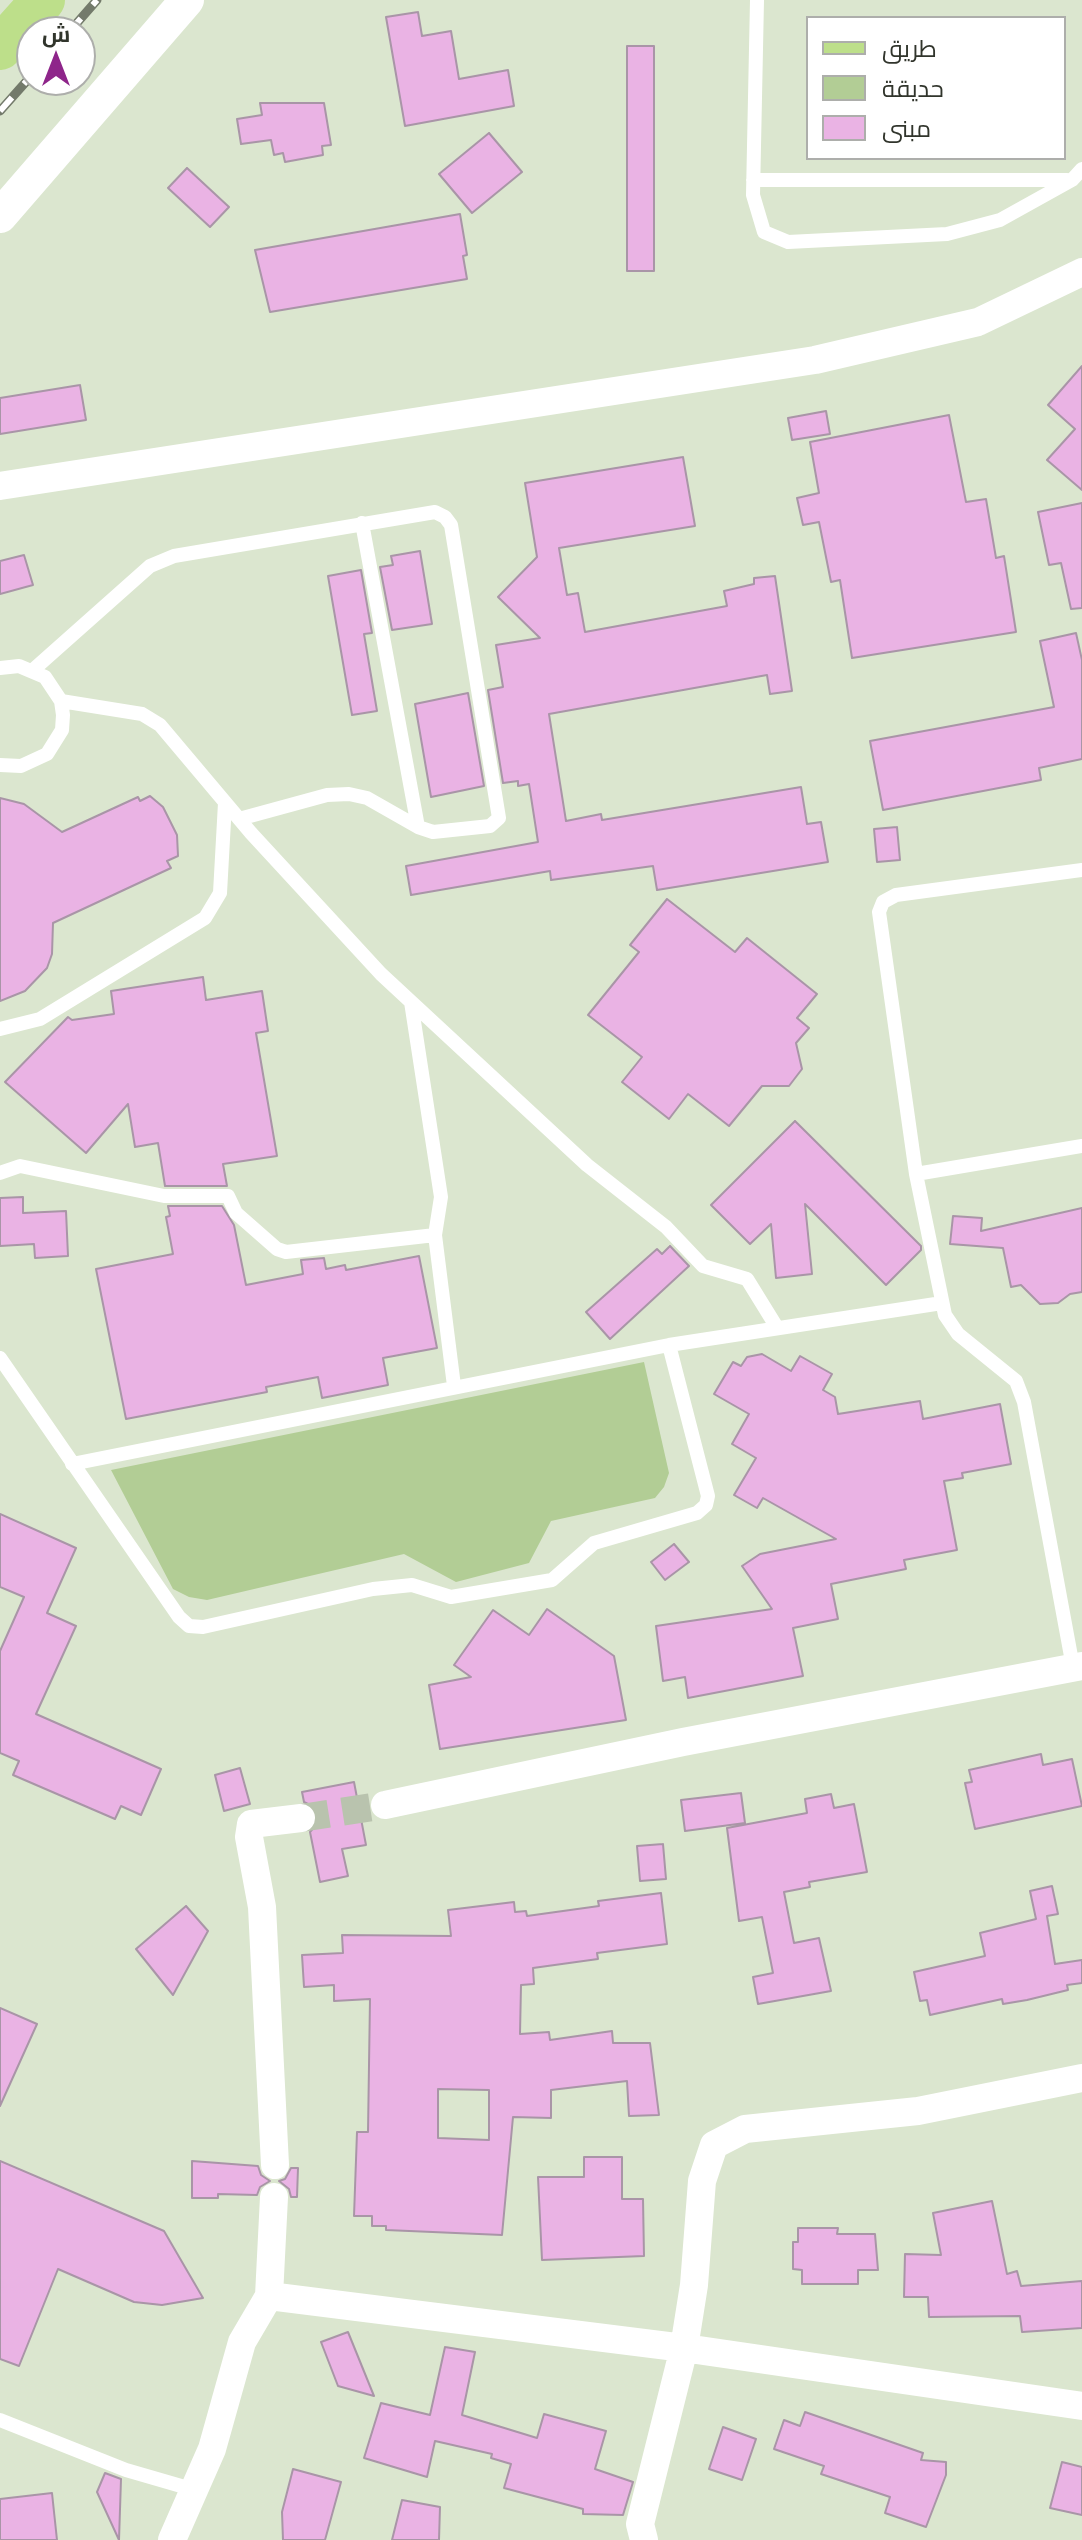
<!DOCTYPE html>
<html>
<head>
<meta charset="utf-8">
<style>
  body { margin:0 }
  #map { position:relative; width:1082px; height:2540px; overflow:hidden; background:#dbe6cf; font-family:"Public Sans",Cairo,sans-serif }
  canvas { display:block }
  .legend { position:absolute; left:806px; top:16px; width:260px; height:144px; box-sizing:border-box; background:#fff; border:2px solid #adaeab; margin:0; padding:10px 14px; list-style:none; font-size:24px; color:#31352c }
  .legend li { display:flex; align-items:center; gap:16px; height:40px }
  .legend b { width:40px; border:2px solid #adaeab }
  .north { position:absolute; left:16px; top:16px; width:80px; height:80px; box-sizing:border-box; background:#fff; border:2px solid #adaeab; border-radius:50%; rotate:0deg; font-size:22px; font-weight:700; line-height:32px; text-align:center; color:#31352c }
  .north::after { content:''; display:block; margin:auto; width:28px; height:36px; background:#8e258a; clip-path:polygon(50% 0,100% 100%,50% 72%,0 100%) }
</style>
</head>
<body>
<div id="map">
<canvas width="1082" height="2540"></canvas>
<ul class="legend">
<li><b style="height:10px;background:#bddf8a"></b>طريق</li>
<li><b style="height:22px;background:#b2cd95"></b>حديقة</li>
<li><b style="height:22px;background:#eab3e4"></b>مبنى</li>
</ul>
<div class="north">ش</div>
</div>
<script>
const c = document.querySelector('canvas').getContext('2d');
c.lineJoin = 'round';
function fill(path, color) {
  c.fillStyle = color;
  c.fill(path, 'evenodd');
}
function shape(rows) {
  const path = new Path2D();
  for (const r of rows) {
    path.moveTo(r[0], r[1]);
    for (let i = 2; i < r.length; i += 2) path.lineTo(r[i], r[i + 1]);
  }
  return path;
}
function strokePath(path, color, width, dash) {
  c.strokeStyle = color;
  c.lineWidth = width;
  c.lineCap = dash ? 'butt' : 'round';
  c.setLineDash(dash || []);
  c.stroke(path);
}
fill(shape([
  [644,1362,669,1473,664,1487,655,1498,551,1521,529,1563,456,1582,404,1554,207,1600,189,1597,173,1589,111,1470]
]), '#b2cd95');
const building = shape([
  [418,12,422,36,451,31,459,79,508,70,514,106,405,126,386,17,418,12],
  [627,46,654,46,654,271,627,271,627,46],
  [260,103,324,103,331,145,322,146,323,155,285,162,283,153,274,155,271,140,241,144,237,119,262,115,260,103],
  [489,133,522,172,472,213,439,174,489,133],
  [187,168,229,207,210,227,168,188,187,168],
  [460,214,467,255,463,256,467,279,270,312,255,250,460,214],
  [1082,366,1082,490,1047,460,1075,429,1048,405,1082,366],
  [80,385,86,420,0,434,0,398,80,385],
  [826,411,830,434,792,440,788,418,826,411],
  [949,415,966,502,986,499,996,558,1004,556,1016,632,852,658,840,580,831,582,819,522,803,525,797,498,819,493,810,442,949,415],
  [683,457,695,526,559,548,567,595,578,593,585,632,727,606,724,591,754,584,754,578,775,576,792,691,770,694,767,675,549,714,566,821,601,814,602,820,801,787,807,824,821,822,828,862,657,890,653,866,551,880,550,871,411,895,406,866,538,842,529,784,518,786,518,781,503,783,488,690,503,687,496,645,540,638,498,597,537,557,525,483,683,457],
  [1082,503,1082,608,1071,609,1061,563,1049,565,1038,512,1082,503],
  [420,551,432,624,392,630,380,567,393,565,391,556,420,551],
  [24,555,33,585,0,594,0,561,24,555],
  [361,570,372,633,364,634,377,711,352,715,328,576,361,570],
  [1076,633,1082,660,1082,759,1039,768,1041,780,883,810,870,741,1054,707,1040,641,1076,633],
  [468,693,484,786,431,797,415,704,468,693],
  [150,796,163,807,177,835,178,856,167,861,171,868,53,923,52,954,47,968,25,991,0,1001,0,798,24,804,62,832,138,797,140,801,150,796],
  [897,827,900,860,877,862,874,829,897,827],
  [667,899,735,952,747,938,817,994,797,1018,809,1028,796,1043,802,1069,789,1086,762,1086,729,1126,688,1094,669,1119,622,1082,642,1057,588,1015,639,952,630,945,667,899],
  [203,977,206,1000,262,991,268,1031,256,1033,277,1156,223,1164,227,1186,165,1186,158,1143,135,1147,128,1104,86,1153,5,1082,68,1017,72,1020,114,1014,111,991,203,977],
  [795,1121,921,1246,921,1250,886,1285,805,1204,812,1274,776,1278,771,1224,750,1244,711,1205,795,1121],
  [23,1197,23,1213,66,1211,68,1256,35,1258,34,1244,0,1246,0,1198,23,1197],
  [168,1206,222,1206,234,1225,246,1285,303,1274,301,1260,324,1258,326,1269,345,1265,346,1270,419,1256,437,1348,383,1358,388,1385,322,1398,318,1377,266,1387,267,1392,126,1419,96,1269,173,1254,166,1217,170,1216,168,1206],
  [1082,1208,1082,1292,1070,1294,1058,1303,1040,1304,1021,1285,1011,1287,1003,1248,950,1244,953,1216,982,1218,981,1231,1082,1208],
  [670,1246,689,1266,610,1339,586,1312,657,1249,662,1254,670,1246],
  [762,1354,791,1371,800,1356,832,1374,823,1390,835,1397,838,1414,920,1401,923,1419,1000,1404,1011,1464,962,1473,963,1478,944,1481,957,1550,904,1560,906,1569,831,1584,838,1619,793,1628,803,1676,688,1698,685,1677,663,1681,656,1626,772,1609,742,1566,760,1554,836,1539,763,1498,757,1508,734,1495,756,1458,732,1444,749,1414,714,1394,733,1362,741,1366,747,1357,762,1354],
  [0,1514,76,1548,47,1613,76,1626,36,1714,161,1769,141,1815,121,1806,115,1819,13,1775,19,1761,0,1753,0,1651,24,1597,0,1587,0,1514],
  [674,1544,689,1562,665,1580,651,1562,674,1544],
  [547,1609,614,1656,626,1720,440,1749,429,1685,471,1677,454,1665,493,1610,529,1635,547,1609],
  [1041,1754,1043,1765,1072,1759,1082,1806,975,1829,965,1783,972,1782,969,1770,1041,1754],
  [240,1768,250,1804,224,1811,215,1775,240,1768],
  [354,1782,366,1845,342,1849,348,1876,320,1882,310,1832,316,1825,318,1815,314,1807,304,1802,302,1792,354,1782],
  [741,1793,745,1823,685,1831,681,1800,741,1793],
  [831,1794,834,1808,854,1804,867,1872,809,1882,810,1887,784,1892,794,1943,819,1938,831,1991,758,2004,753,1977,773,1973,762,1917,739,1921,727,1828,807,1813,805,1799,831,1794],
  [663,1844,666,1879,640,1881,637,1846,663,1844],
  [1052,1886,1058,1914,1047,1916,1055,1964,1082,1960,1082,1983,1067,1985,1068,1990,1027,2000,1003,2004,1002,1999,930,2015,927,2000,920,2001,914,1972,985,1956,980,1933,1036,1919,1030,1891,1052,1886],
  [661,1893,667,1944,597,1953,598,1959,533,1968,534,1984,521,1985,520,2034,549,2032,550,2040,612,2031,613,2043,650,2043,659,2115,629,2116,627,2081,551,2090,551,2118,513,2117,502,2235,386,2230,386,2226,372,2226,372,2216,354,2216,357,2132,368,2132,370,1999,334,2001,334,1985,304,1987,302,1955,343,1953,342,1935,451,1936,448,1910,514,1902,515,1912,526,1911,527,1916,599,1906,598,1901,661,1893],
  [438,2089,489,2090,489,2140,438,2138,438,2089],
  [186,1906,208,1931,173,1995,136,1949,186,1906],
  [0,2008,37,2024,0,2106,0,2008],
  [584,2157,622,2157,622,2199,643,2199,644,2256,542,2260,538,2177,584,2177,584,2157],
  [0,2161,164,2231,203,2298,162,2305,134,2302,58,2269,19,2366,0,2359,0,2161],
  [192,2161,258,2166,261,2175,270,2181,260,2187,257,2195,218,2194,218,2198,192,2198,192,2161],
  [291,2168,298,2168,297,2197,291,2197,289,2189,279,2181,285,2179,291,2168],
  [992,2201,1007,2274,1017,2271,1021,2286,1082,2281,1082,2328,1022,2332,1020,2316,929,2317,928,2297,904,2297,905,2254,941,2255,933,2213,992,2201],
  [798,2228,838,2228,837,2234,875,2234,878,2270,858,2270,858,2284,802,2284,802,2270,793,2269,793,2242,798,2242,798,2228],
  [348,2332,374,2396,338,2386,321,2342,348,2332],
  [445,2347,475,2352,462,2415,537,2438,544,2414,606,2431,595,2469,633,2482,623,2515,583,2514,583,2509,504,2488,511,2464,491,2458,492,2454,435,2441,427,2477,364,2458,381,2403,430,2415,445,2347],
  [805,2412,923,2453,921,2460,946,2462,946,2475,926,2527,885,2513,890,2497,821,2474,824,2466,774,2449,784,2420,800,2426,805,2412],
  [723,2427,756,2439,742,2480,709,2469,723,2427],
  [1062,2462,1082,2467,1082,2515,1050,2508,1062,2462],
  [293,2469,341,2482,325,2540,283,2540,282,2512,293,2469],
  [105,2473,121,2479,119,2540,97,2492,105,2473],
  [52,2493,57,2540,0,2540,0,2499,52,2493],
  [402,2500,440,2507,439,2540,392,2540,402,2500]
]);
fill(building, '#eab3e4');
strokePath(building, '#a995a7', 2);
strokePath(shape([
  [301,1818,385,1805]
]), '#b9c3ae', 28, [28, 14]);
strokePath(shape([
  [757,0,753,195,764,232,788,242,947,234,1000,220,1072,180,1082,169],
  [753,180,1067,180],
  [362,523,418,827],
  [0,668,19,666,45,677,61,701,63,715,62,730,47,754,21,766,0,765],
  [33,670,150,566,174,556,435,512,445,517,451,525,499,818,490,826,433,832,418,827,367,798,349,794,327,795,239,819],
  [61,701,142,714,160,725,251,833,381,974,587,1165,666,1227,703,1266,747,1279,776,1326],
  [411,1002,441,1197,435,1235,454,1386],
  [0,1029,40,1019,205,918,220,893,225,803],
  [0,1173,20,1166,164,1196,228,1196,236,1213,277,1249,286,1252,435,1235],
  [916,1174,1082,1146],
  [0,1358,179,1617,189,1626,203,1627,373,1589,412,1585,451,1597,552,1580,594,1543,697,1513,706,1505,708,1496,669,1345],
  [72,1464,669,1345,942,1303],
  [1073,1667,1024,1402,1016,1381,958,1334,945,1315,916,1174,879,912,883,902,896,895,1082,870],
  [0,2420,126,2470,195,2490]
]), '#fff', 14);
strokePath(shape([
  [0,486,815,360,978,322,1082,272],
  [385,1805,683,1742,1082,1666],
  [275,2165,262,1907,249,1837,251,1824,301,1818],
  [269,2296,684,2348,1082,2406],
  [172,2540,212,2449,242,2342,269,2296,274,2197],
  [644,2540,640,2524,684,2348,694,2285,702,2181,714,2145,745,2129,918,2111,1082,2078]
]), '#fff', 28);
strokePath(shape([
  [0,216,187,0]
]), '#fff', 34);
strokePath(shape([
  [0,48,43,0]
]), '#bddf8a', 44);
const rail = shape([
  [69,32,97,0],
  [0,111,32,75]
]);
strokePath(rail, '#737a6b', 9);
strokePath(rail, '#fff', 6, [18]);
</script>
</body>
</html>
